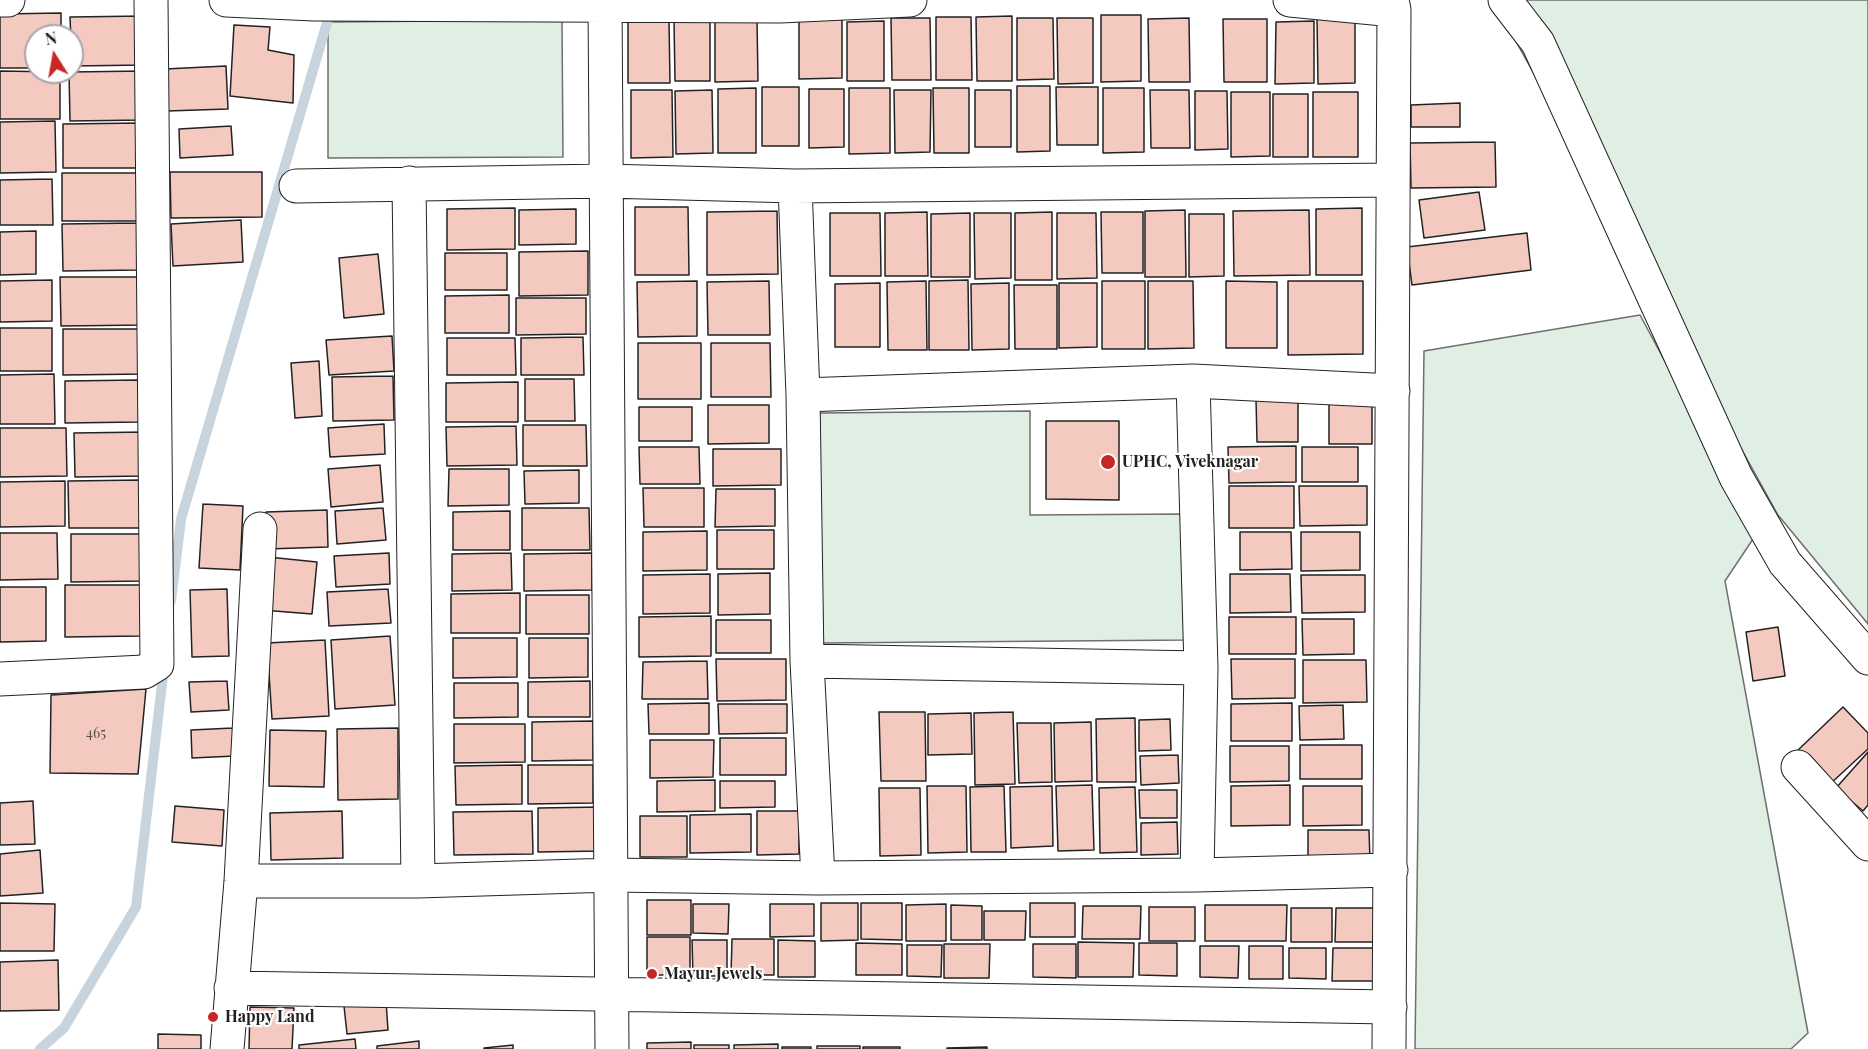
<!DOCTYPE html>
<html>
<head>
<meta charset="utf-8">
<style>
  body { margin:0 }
  #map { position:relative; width:1868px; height:1049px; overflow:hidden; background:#fff; font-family:"Playfair Display",serif }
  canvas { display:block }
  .north { position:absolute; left:24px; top:24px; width:60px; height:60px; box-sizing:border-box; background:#fff; border:2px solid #a7a7a7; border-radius:50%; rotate:349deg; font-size:16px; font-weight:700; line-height:24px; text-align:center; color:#222 }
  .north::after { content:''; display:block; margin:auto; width:21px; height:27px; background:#c62828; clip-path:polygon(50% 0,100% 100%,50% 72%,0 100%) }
</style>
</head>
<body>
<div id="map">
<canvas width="1868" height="1049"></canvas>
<div class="north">N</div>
</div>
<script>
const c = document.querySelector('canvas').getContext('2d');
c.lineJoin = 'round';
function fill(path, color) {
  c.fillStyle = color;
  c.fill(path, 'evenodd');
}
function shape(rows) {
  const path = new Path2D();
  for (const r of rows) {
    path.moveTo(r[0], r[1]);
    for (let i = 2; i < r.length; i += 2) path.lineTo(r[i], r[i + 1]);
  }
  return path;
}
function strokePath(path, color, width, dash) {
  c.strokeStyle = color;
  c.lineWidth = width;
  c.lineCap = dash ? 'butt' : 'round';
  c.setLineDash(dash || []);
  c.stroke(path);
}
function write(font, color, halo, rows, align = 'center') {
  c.font = font + ' "Playfair Display",serif';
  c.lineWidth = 4.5;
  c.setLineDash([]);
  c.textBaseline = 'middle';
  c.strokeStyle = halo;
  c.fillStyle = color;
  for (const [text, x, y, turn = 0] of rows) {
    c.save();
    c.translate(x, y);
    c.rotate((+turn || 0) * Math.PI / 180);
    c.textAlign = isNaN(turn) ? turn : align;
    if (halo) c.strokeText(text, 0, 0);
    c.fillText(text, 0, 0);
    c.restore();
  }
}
const green = shape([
  [1493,0,1868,0,1868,624,1778,515,1493,0],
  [562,20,563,157,328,158,328,22,562,20],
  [1640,315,1757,533,1725,581,1808,1033,1791,1049,1415,1049,1424,351,1640,315],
  [1030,411,1030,515,1186,514,1187,640,820,643,819,413,1030,411]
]);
fill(green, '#e0efe3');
strokePath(green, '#6f6f6f', 1.5);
strokePath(shape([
  [171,601,181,519,331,9],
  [40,1049,64,1028,136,907,164,667]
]), '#c7d3dd', 10);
const building = shape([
  [61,13,61,36,36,36,36,68,0,68,0,14,61,13],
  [799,14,842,14,842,78,799,79,799,14],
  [1101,15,1141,15,1141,81,1101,82,1101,15],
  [145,16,145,65,72,66,70,17,145,16],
  [1012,16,1012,81,977,81,976,17,1012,16],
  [936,17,971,17,972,80,936,80,936,17],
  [1317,17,1355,17,1355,83,1318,84,1317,17],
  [891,18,930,18,931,80,892,80,891,18],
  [1017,18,1053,18,1054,79,1017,80,1017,18],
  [1057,18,1093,18,1093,83,1058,84,1057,18],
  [1189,18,1190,82,1149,82,1148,19,1189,18],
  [710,19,710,81,675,81,674,20,710,19],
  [715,19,757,19,758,81,715,82,715,19],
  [1223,19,1267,19,1267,82,1224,82,1223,19],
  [669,21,670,83,628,83,628,22,669,21],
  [884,21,884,81,847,81,847,22,884,21],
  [1314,21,1314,83,1275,84,1276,22,1314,21],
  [234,25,270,27,268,50,294,55,293,103,230,96,234,25],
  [226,66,228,109,167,111,165,69,226,66],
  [0,71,60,72,60,119,0,119,0,71],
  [145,71,145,120,70,121,69,72,145,71],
  [1017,86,1050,86,1050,151,1017,152,1017,86],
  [762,87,799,87,799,146,762,146,762,87],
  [1056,87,1098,87,1098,145,1057,145,1056,87],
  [756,88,756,153,718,153,718,89,756,88],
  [849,88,890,88,890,153,849,154,849,88],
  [933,88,969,88,969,153,934,153,933,88],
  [1103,88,1144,88,1144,152,1103,153,1103,88],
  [809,89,844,89,844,147,809,148,809,89],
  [631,90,672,90,673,157,631,158,631,90],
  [712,90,713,153,676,154,675,91,712,90],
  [894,90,931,90,930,152,895,153,894,90],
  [975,90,1011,90,1011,147,975,147,975,90],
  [1150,90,1189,90,1190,148,1151,148,1150,90],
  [1195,91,1227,91,1228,149,1195,150,1195,91],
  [1231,92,1270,92,1270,156,1231,157,1231,92],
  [1313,92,1358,92,1358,157,1313,157,1313,92],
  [1273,94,1308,94,1308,157,1273,157,1273,94],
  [1460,103,1460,127,1411,127,1411,105,1460,103],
  [55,121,56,172,0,173,0,122,55,121],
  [142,123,142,168,63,168,63,124,142,123],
  [231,126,233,155,180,158,179,129,231,126],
  [1495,142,1496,187,1411,188,1410,143,1495,142],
  [170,172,262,172,262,217,171,218,170,172],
  [62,173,140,173,140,221,62,221,62,173],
  [52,179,53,225,0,225,0,180,52,179],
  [1479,192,1485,230,1424,238,1419,200,1479,192],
  [635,207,688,207,689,275,635,275,635,207],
  [515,208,515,249,447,250,447,209,515,208],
  [1362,208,1362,275,1316,275,1316,209,1362,208],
  [576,209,576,244,519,245,519,210,576,209],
  [1185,210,1186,277,1145,277,1145,211,1185,210],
  [1309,210,1310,275,1234,276,1233,211,1309,210],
  [777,211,778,274,707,275,707,212,777,211],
  [927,212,928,276,885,276,885,213,927,212],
  [1052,212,1052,280,1015,280,1015,213,1052,212],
  [1101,212,1143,212,1143,273,1102,273,1101,212],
  [830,213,880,213,881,276,830,276,830,213],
  [970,213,970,277,931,277,931,214,970,213],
  [974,213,1011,213,1011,278,975,279,974,213],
  [1057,213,1096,213,1097,278,1057,279,1057,213],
  [1189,214,1224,214,1224,276,1189,277,1189,214],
  [241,220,243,262,173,266,171,224,241,220],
  [138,223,139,270,63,271,62,224,138,223],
  [36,231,36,274,0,275,0,232,36,231],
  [1527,233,1531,270,1412,285,1407,247,1527,233],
  [588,251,588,295,519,296,519,252,588,251],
  [445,253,507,253,507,290,445,290,445,253],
  [378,254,384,314,344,318,339,258,378,254],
  [60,277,147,277,147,325,61,326,60,277],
  [52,280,52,321,0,322,0,281,52,280],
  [968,280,969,350,929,350,929,281,968,280],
  [697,281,697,336,638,337,637,282,697,281],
  [769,281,770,335,708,335,707,282,769,281],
  [926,281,927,350,888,350,887,282,926,281],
  [1102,281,1145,281,1145,349,1102,349,1102,281],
  [1148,281,1193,281,1194,348,1148,349,1148,281],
  [1226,281,1277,282,1277,348,1226,348,1226,281],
  [1288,281,1363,281,1363,354,1288,355,1288,281],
  [880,283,880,347,835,347,835,284,880,283],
  [1009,283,1009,349,972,350,971,284,1009,283],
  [1059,283,1097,283,1097,347,1059,348,1059,283],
  [1014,285,1057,285,1057,349,1015,349,1014,285],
  [509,295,509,333,445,333,445,296,509,295],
  [516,298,586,298,586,334,516,335,516,298],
  [0,328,52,328,52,371,0,371,0,328],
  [63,329,146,329,146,374,63,375,63,329],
  [392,336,394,371,329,375,326,340,392,336],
  [583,337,584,375,521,375,521,338,583,337],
  [447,338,515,338,516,375,447,375,447,338],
  [638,343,701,343,701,399,638,399,638,343],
  [711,343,770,343,771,397,711,397,711,343],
  [319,361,322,416,295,418,291,363,319,361],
  [54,374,55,424,0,424,0,375,54,374],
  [393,376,394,420,333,421,332,377,393,376],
  [525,379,574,379,575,421,525,421,525,379],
  [139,380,139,422,65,423,65,381,139,380],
  [518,382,518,422,446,422,446,383,518,382],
  [1256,399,1298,399,1298,442,1257,442,1256,399],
  [1329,401,1372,401,1372,444,1329,444,1329,401],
  [708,405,769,405,769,443,708,444,708,405],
  [639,407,692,407,692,441,639,441,639,407],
  [1046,421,1119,421,1119,500,1046,499,1046,421],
  [384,424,385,454,330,457,328,428,384,424],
  [523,425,586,425,587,466,523,466,523,425],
  [516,426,517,465,447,466,446,427,516,426],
  [0,428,66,428,67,476,0,477,0,428],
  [145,432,145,476,75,477,74,433,145,432],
  [1296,446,1296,482,1229,483,1228,447,1296,446],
  [639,447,699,447,700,484,640,484,639,447],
  [1302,447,1358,447,1358,482,1302,482,1302,447],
  [713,449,781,449,781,485,713,486,713,449],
  [380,465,383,502,331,507,328,469,380,465],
  [449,469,509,469,509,505,448,506,449,469],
  [579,470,579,503,525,504,524,471,579,470],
  [142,480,142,528,69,528,68,481,142,480],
  [65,481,65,526,0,527,0,482,65,481],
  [1229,486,1294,486,1294,528,1229,528,1229,486],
  [1299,486,1367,486,1367,525,1300,526,1299,486],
  [643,488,704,488,704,527,644,527,643,488],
  [716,489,775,489,775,526,715,527,716,489],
  [203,504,243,506,240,570,199,568,203,504],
  [383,508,386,540,337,544,335,511,383,508],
  [522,508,589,508,590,550,522,550,522,508],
  [327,510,328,547,267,549,266,512,327,510],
  [510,511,510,550,453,550,453,512,510,511],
  [717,530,774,530,774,569,717,569,717,530],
  [707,531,707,570,643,571,643,532,707,531],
  [1240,532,1291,532,1292,569,1240,570,1240,532],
  [1301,532,1360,532,1360,570,1301,571,1301,532],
  [0,533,57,533,58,579,0,580,0,533],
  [71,534,143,534,144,581,71,582,71,534],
  [389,553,390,584,336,587,334,556,389,553],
  [511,553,512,590,452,591,452,554,511,553],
  [592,553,592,590,524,591,524,554,592,553],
  [268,557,317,562,312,614,262,610,268,557],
  [770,573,770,614,718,615,718,574,770,573],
  [710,574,710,613,643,614,643,575,710,574],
  [1230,574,1290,574,1291,612,1230,613,1230,574],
  [1301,575,1365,575,1365,612,1302,613,1301,575],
  [65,585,140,585,141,636,65,637,65,585],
  [0,587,46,587,46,641,0,642,0,587],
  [227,589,229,656,192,657,190,590,227,589],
  [388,589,391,623,329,626,327,592,388,589],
  [520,593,520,633,451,633,451,594,520,593],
  [526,595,589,595,589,634,526,634,526,595],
  [711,616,711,656,639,657,639,617,711,616],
  [1229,617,1296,617,1296,654,1229,654,1229,617],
  [1302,619,1354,619,1354,654,1303,655,1302,619],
  [716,620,771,620,771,653,716,653,716,620],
  [1778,627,1785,676,1753,681,1746,632,1778,627],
  [390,636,395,705,335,709,331,640,390,636],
  [453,638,517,638,517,677,453,678,453,638],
  [529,638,588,638,588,677,529,678,529,638],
  [325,640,329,716,272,719,267,643,325,640],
  [716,659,786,659,786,700,717,701,716,659],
  [1231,659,1295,659,1295,698,1232,699,1231,659],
  [1303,660,1366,660,1367,702,1303,703,1303,660],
  [707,661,708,699,642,699,643,662,707,661],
  [227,681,229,710,191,712,189,682,227,681],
  [590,681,590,717,528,717,528,682,590,681],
  [454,683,518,683,518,717,454,718,454,683],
  [146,689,138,774,50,773,51,695,146,689],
  [709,703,709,734,649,734,648,704,709,703],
  [1292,703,1292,741,1231,741,1231,704,1292,703],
  [718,704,787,704,787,733,719,734,718,704],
  [1343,705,1344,739,1300,740,1299,706,1343,705],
  [1843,707,1868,733,1868,749,1829,785,1797,751,1843,707],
  [879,712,925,712,926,781,881,781,879,712],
  [1013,712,1015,784,975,785,974,713,1013,712],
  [971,713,972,754,928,755,928,714,971,713],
  [1135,718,1136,782,1097,782,1096,719,1135,718],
  [1170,719,1171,750,1139,751,1139,720,1170,719],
  [593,721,593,760,532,761,532,722,593,721],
  [1091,722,1092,781,1055,782,1054,723,1091,722],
  [1017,723,1051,723,1052,782,1019,783,1017,723],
  [454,724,525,724,525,762,454,763,454,724],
  [233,728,235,756,192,758,191,730,233,728],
  [398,728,398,799,338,800,337,729,398,728],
  [270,730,326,731,324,787,269,786,270,730],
  [720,738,786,738,786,775,720,775,720,738],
  [650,740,714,740,713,777,650,778,650,740],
  [1300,745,1362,745,1362,779,1300,779,1300,745],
  [1230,746,1289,746,1289,781,1230,782,1230,746],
  [1868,752,1868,805,1863,811,1836,788,1868,752],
  [1178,755,1179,783,1141,785,1140,756,1178,755],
  [522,765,522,804,456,805,455,766,522,765],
  [528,765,593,765,593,803,528,804,528,765],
  [715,780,715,811,657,812,657,781,715,780],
  [720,781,775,781,775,807,720,808,720,781],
  [1092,785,1094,850,1058,851,1056,786,1092,785],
  [1290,785,1290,825,1231,826,1231,786,1290,785],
  [927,786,966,786,967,852,928,853,927,786],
  [1004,786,1006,852,971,852,970,787,1004,786],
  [1052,786,1053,846,1011,848,1010,787,1052,786],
  [1303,786,1362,786,1362,825,1303,826,1303,786],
  [1135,787,1137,852,1100,853,1099,788,1135,787],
  [879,788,920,788,921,855,880,856,879,788],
  [1139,790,1177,790,1177,818,1140,818,1139,790],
  [33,801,35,844,0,845,0,803,33,801],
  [175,806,224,810,222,846,172,842,175,806],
  [602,807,602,851,538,852,538,808,602,807],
  [342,811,343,858,271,860,270,813,342,811],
  [532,811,533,854,454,855,453,812,532,811],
  [757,811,799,811,799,854,757,855,757,811],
  [751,814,751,852,690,853,690,815,751,814],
  [640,816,687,816,687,857,640,857,640,816],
  [1177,822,1178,854,1141,855,1141,823,1177,822],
  [1308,830,1369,830,1370,862,1308,862,1308,830],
  [40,850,43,893,0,896,0,854,40,850],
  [647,900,691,900,691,935,647,935,647,900],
  [0,903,55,904,54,951,0,951,0,903],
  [821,903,858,903,858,940,821,941,821,903],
  [861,903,902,903,902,940,861,939,861,903],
  [1030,903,1075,903,1075,937,1030,937,1030,903],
  [693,904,729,904,728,934,693,933,693,904],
  [770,904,814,904,814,936,770,937,770,904],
  [946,904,946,941,906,941,906,905,946,904],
  [951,905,982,906,982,940,951,940,951,905],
  [1205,905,1287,905,1286,941,1205,941,1205,905],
  [1083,906,1141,906,1140,939,1082,939,1083,906],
  [1149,907,1195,907,1195,941,1149,941,1149,907],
  [1291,908,1332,908,1332,942,1291,942,1291,908],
  [1336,908,1378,908,1378,942,1335,942,1336,908],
  [984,911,1026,911,1025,940,984,940,984,911],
  [647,937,690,937,690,975,647,975,647,937],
  [732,939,774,939,774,975,731,975,732,939],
  [692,940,727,940,727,976,693,976,692,940],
  [778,940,815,941,815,977,778,977,778,940],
  [1078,942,1134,943,1133,977,1078,977,1078,942],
  [856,943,902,944,902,975,856,975,856,943],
  [1139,943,1177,943,1177,976,1139,975,1139,943],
  [944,944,990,944,989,978,944,978,944,944],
  [1033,944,1076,944,1076,978,1033,977,1033,944],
  [907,945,942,945,941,977,907,976,907,945],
  [1200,946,1239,946,1238,978,1200,977,1200,946],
  [1249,946,1283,946,1283,979,1249,979,1249,946],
  [1289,948,1326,948,1326,979,1289,978,1289,948],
  [1333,948,1376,948,1376,981,1332,981,1333,948],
  [58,960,59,1010,0,1011,0,962,58,960],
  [386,1001,388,1030,347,1034,344,1006,386,1001],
  [250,1007,294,1008,292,1049,249,1049,250,1007],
  [158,1034,201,1035,201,1049,158,1049,158,1034],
  [355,1039,356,1049,299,1049,299,1045,355,1039],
  [419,1041,419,1049,377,1049,377,1046,419,1041],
  [691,1042,691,1049,647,1049,647,1043,691,1042],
  [778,1044,778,1049,734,1049,734,1045,778,1044],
  [513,1045,513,1049,484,1049,484,1048,513,1045],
  [694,1045,729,1045,729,1049,694,1049,694,1045],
  [817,1046,860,1046,860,1049,817,1049,817,1046],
  [782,1047,811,1047,811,1049,782,1049,782,1047],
  [863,1047,900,1047,900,1049,863,1049,863,1047],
  [987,1047,987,1049,947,1049,947,1048,987,1047]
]);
fill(building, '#f3c9c0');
strokePath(building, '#222', 1.5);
const minor = shape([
  [0,0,8,0],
  [226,0,314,4,780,6,910,0],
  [605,0,612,1049],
  [1290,0,1394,10],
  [1505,0,1538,43,1736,477,1785,563,1868,658],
  [409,183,418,881],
  [296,186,605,181,795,186,1393,180],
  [795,186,803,395,807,661,818,878],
  [1193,381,1201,668,1197,875],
  [803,395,1193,381,1393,391],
  [807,661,1201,668],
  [0,679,144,672,157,664,151,0],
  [1798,767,1868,844],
  [241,881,418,881,612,875,818,878,1197,875,1391,870],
  [231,988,1390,1007],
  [227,1049,241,881,260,529],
  [1389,1049,1394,10,1392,0]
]);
strokePath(minor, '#222', 35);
strokePath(minor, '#fff', 33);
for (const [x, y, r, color] of [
  [1108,462,8,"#c62828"],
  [652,974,6,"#c62828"],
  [213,1017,6,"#c62828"]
]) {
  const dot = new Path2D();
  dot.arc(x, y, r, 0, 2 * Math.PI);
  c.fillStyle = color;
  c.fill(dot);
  strokePath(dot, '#fff', 2);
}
write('14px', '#564c4a', null, [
  ["465",96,734]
]);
write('bold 16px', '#222', '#fff', [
  ["UPHC, Viveknagar",1122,462],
  ["Mayur Jewels",664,974],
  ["Happy Land",225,1017]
], 'left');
</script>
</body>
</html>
